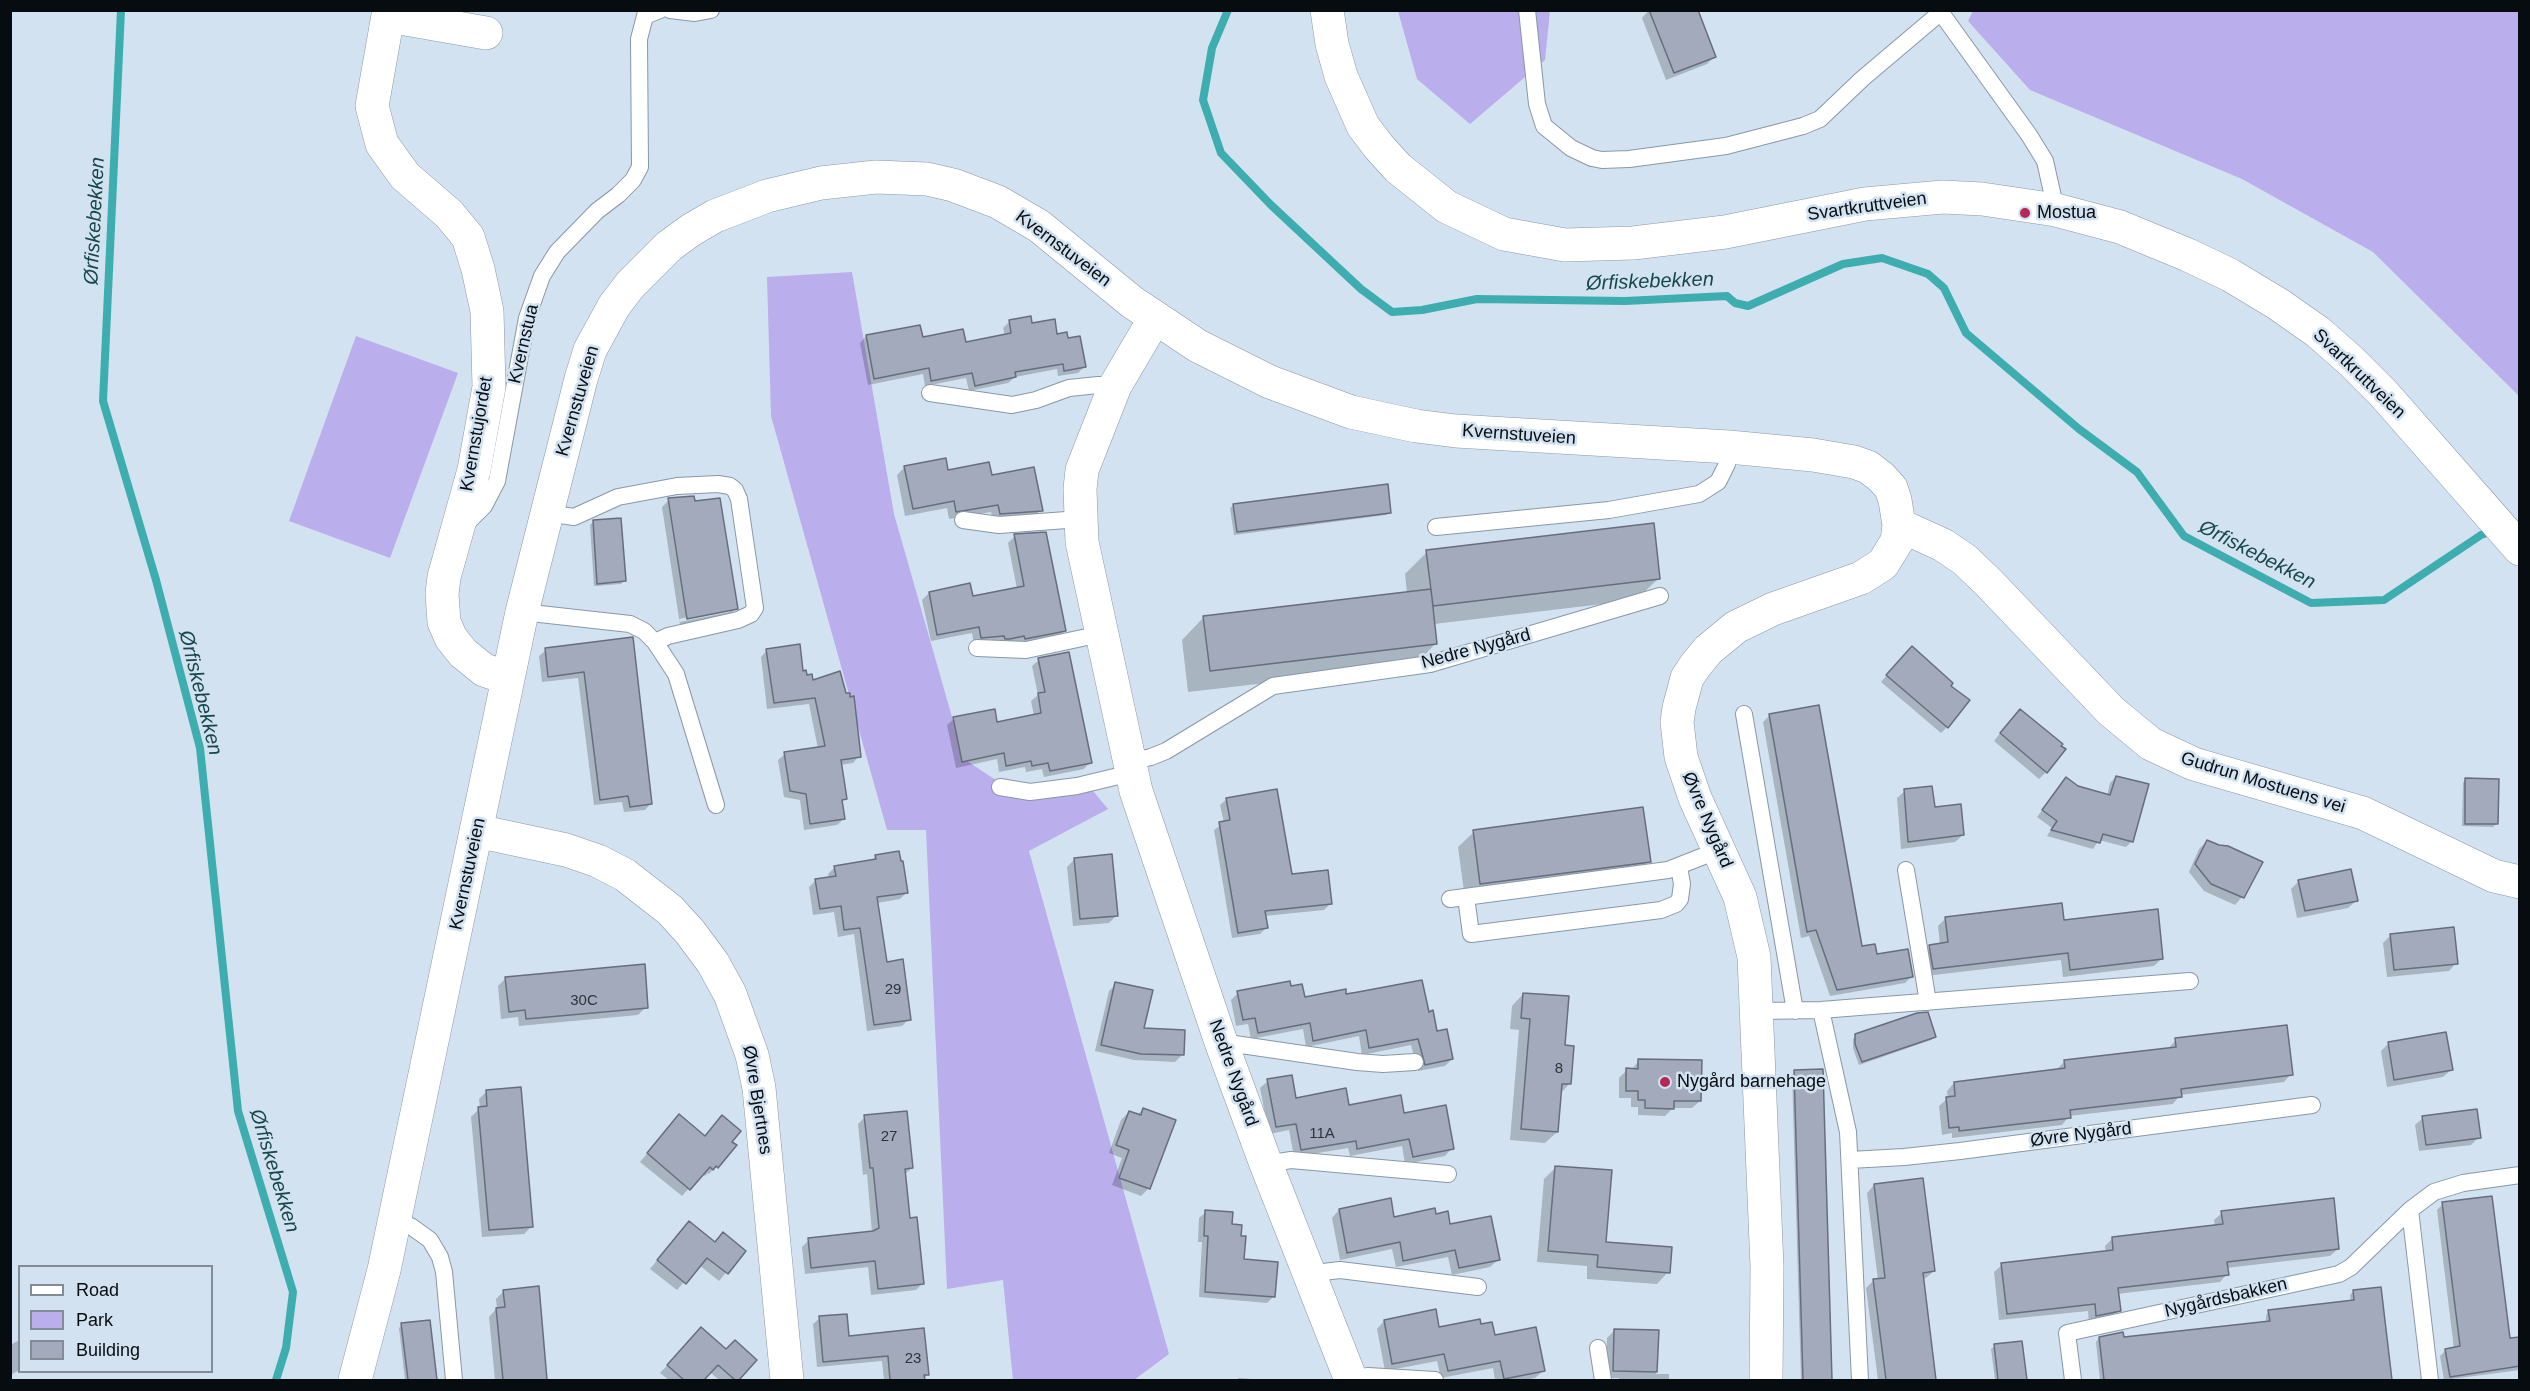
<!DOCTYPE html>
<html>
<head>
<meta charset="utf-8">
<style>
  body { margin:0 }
  #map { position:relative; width:2530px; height:1391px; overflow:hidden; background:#d2e2f0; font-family:Helvetica,sans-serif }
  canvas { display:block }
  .frame { position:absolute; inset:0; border:12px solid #070c11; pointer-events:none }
  .legend { position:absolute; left:18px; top:1265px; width:195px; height:108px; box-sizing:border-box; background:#d2e2f0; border:2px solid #818c97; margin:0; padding:8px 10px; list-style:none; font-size:18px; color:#070c11 }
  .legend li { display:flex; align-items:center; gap:12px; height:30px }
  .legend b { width:30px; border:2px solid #818c97 }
</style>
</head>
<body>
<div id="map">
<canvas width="2530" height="1391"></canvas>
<div class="frame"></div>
<ul class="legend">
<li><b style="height:8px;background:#fff"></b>Road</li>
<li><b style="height:16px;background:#bbaeec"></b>Park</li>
<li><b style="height:16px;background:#a3aabb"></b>Building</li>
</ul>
</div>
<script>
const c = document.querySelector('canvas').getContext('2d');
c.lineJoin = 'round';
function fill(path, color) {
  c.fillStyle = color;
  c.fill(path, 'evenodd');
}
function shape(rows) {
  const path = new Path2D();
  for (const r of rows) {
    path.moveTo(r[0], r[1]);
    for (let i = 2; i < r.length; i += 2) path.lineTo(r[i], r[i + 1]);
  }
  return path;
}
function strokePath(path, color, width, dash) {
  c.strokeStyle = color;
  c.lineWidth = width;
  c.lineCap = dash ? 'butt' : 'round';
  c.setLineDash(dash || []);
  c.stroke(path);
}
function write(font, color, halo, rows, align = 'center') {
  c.font = font + ' Helvetica,sans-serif';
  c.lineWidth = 5;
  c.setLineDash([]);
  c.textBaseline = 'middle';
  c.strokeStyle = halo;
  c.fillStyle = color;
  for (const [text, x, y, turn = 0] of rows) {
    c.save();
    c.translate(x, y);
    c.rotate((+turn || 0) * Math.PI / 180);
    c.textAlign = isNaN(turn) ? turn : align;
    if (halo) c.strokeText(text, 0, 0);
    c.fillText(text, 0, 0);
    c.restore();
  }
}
fill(shape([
  [1398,11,1550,11,1545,60,1470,124,1417,79],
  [1973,11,2519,11,2519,396,2373,252,2242,179,2030,90,1968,21],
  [852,272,894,514,964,759,1023,798,1088,785,1108,809,1029,851,1169,1354,1134,1380,1013,1380,1003,1280,947,1289,926,830,887,830,771,416,767,277],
  [356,336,458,373,390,558,289,521]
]), '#bbaeec');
fill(shape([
  [1649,10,1697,10,1715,56,1707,64,1666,80,1642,18],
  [1010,321,1031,325,1067,339,1084,367,1078,373,1058,376,1057,369,1015,377,1008,383,969,391,966,378,925,386,923,374,868,385,860,343,866,336,965,343,1005,335,1003,328],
  [905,467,991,477,1040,511,1032,518,993,521,991,512,949,519,947,508,905,516,897,475],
  [669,500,736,608,729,616,680,625,662,507],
  [730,609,730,612,680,622,679,619],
  [1234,505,1389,512,1386,515,1234,535,1230,508],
  [593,522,624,581,621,584,594,586,590,525],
  [1015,536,1065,630,1058,637,1018,646,974,644,972,633,931,641,922,600,929,593,971,598,1017,589,1008,543],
  [1427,552,1659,578,1636,600,1434,624,1436,643,1414,666,1188,692,1182,640,1204,617,1407,593,1405,574],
  [633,639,651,803,645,810,624,812,622,802,594,805,578,678,542,682,539,656,546,650],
  [767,650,812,682,859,756,853,763,840,765,845,799,841,802,844,819,837,825,804,830,800,800,784,797,778,760,785,754,818,749,809,704,767,709,761,657],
  [1905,654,1949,686,1947,727,1941,733,1881,682],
  [1039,660,1090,762,1084,769,1044,777,1042,769,1026,772,1025,767,999,772,997,759,956,768,947,725,954,719,996,723,1034,716,1031,701,1038,695,1032,666],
  [1770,715,1860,948,1912,976,1905,983,1830,996,1809,936,1801,938,1763,722],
  [2012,718,2046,772,2039,779,1994,741],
  [2116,777,2132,841,2126,847,2099,840,2093,849,2047,836,2052,828,2037,817,2066,779,2077,787,2107,796,2110,783],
  [2466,779,2497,823,2493,827,2462,826,2463,783],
  [1905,791,1934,809,1963,835,1955,842,1901,849,1897,798],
  [1227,799,1291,875,1330,904,1324,910,1264,916,1266,928,1260,934,1232,938,1214,830,1224,823,1220,805],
  [1474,832,1649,861,1634,877,1465,899,1458,847],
  [2207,841,2242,897,2235,905,2204,891,2189,872,2199,849],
  [876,856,907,892,900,899,877,903,886,963,909,1019,902,1026,867,1031,854,934,838,937,834,912,813,915,809,887,816,880,829,878,828,874,835,867,871,861],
  [1075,859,1117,915,1109,923,1073,926,1067,867],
  [2299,881,2356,901,2348,908,2297,918,2291,889],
  [1946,918,2063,922,2162,958,2154,966,2063,977,2061,960,1926,976,1922,954,1930,947,1940,945,1938,926],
  [2391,935,2456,963,2449,971,2387,977,2383,943],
  [506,978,646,1007,638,1015,519,1026,518,1017,501,1019,498,986],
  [1116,984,1142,1030,1182,1055,1175,1062,1134,1060,1095,1051,1109,991],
  [1290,988,1303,999,1345,995,1427,1014,1435,1032,1452,1059,1445,1066,1418,1071,1411,1045,1362,1055,1359,1036,1306,1047,1303,1029,1251,1039,1248,1024,1236,1026,1231,1000,1238,993],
  [1523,994,1563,1046,1569,1084,1560,1094,1557,1132,1545,1143,1510,1140,1519,1030,1510,1029,1512,1006],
  [2445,1034,2451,1070,2443,1077,2387,1087,2381,1051,2388,1044],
  [1856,1036,1935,1036,1931,1040,1859,1065,1853,1048,1853,1039],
  [2176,1040,2291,1074,2284,1082,2180,1095,2173,1104,2069,1116,2062,1125,1952,1138,1952,1133,1942,1135,1939,1106,1948,1098,1947,1091,1954,1083,2057,1069,2065,1061,2168,1049],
  [1639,1061,1700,1101,1692,1108,1673,1108,1665,1116,1638,1115,1638,1107,1631,1107,1631,1098,1619,1098,1619,1078,1627,1070,1631,1070],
  [1821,1071,1830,1380,1801,1380,1792,1075,1795,1072],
  [1268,1081,1295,1099,1403,1115,1452,1148,1445,1156,1405,1164,1402,1146,1350,1156,1348,1148,1294,1157,1289,1130,1269,1134,1260,1088],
  [486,1092,531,1227,524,1234,482,1237,471,1117,480,1108,479,1099],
  [1143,1109,1174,1121,1148,1189,1141,1196,1112,1185,1122,1158,1109,1153,1121,1120,1129,1112,1137,1115],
  [865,1117,912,1168,904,1175,909,1219,923,1283,916,1290,871,1295,868,1267,805,1274,802,1247,809,1240,872,1233,867,1174,863,1175,858,1124],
  [2423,1118,2479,1137,2471,1145,2419,1151,2415,1125],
  [672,1124,705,1137,730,1142,735,1145,709,1174,708,1173,705,1176,702,1174,682,1196,640,1162],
  [1556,1167,1605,1244,1668,1272,1657,1284,1587,1279,1587,1266,1537,1262,1544,1179],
  [1874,1185,1934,1271,1926,1278,1922,1279,1934,1380,1878,1380,1866,1288,1874,1280,1878,1280,1867,1193],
  [2443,1204,2509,1340,2520,1338,2520,1370,2444,1380,2440,1356,2446,1350,2454,1349,2437,1210],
  [1339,1210,1393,1218,1435,1216,1498,1260,1490,1267,1452,1275,1448,1257,1396,1267,1392,1249,1340,1260,1332,1218],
  [1206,1212,1230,1226,1242,1261,1274,1296,1267,1303,1199,1297,1202,1242,1198,1242,1199,1218],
  [2222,1213,2338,1249,2330,1256,2226,1268,2227,1274,2220,1282,2117,1294,2119,1310,2111,1318,2089,1323,2088,1311,1999,1320,1994,1272,2002,1265,2106,1253,2105,1246,2113,1238,2215,1227,2214,1220],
  [682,1230,714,1243,744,1251,719,1281,699,1265,677,1290,650,1269],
  [537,1288,546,1380,495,1380,489,1317,497,1308,496,1299,504,1291],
  [2380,1289,2391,1380,2100,1380,2096,1342,2099,1338,2122,1338,2266,1322,2266,1315,2269,1311,2351,1302,2350,1295,2353,1292],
  [820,1318,847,1338,922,1329,928,1374,923,1380,884,1380,882,1361,817,1367,813,1324],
  [1384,1321,1438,1329,1480,1326,1543,1371,1535,1378,1524,1380,1495,1380,1493,1368,1441,1378,1437,1361,1385,1371,1377,1329],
  [429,1322,435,1380,405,1380,399,1328,402,1325],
  [1615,1330,1657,1332,1656,1374,1669,1374,1669,1380,1619,1380,1619,1378,1606,1378,1607,1338],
  [694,1337,725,1351,755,1360,737,1380,719,1380,710,1372,702,1380,669,1380,660,1373],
  [20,1340,20,1370,10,1375,10,1345],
  [2021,1343,2026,1380,1995,1380,1991,1349,1995,1346],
  [1239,1378,1264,1380,1236,1380]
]), '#0003');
strokePath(shape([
  [121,10,103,401,156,580,200,748,238,1111,293,1292,286,1348,276,1380],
  [1228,10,1212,48,1203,100,1221,153,1271,205,1361,289,1392,312,1422,310,1477,299,1625,301,1727,296,1735,303,1748,306,1843,264,1882,258,1928,274,1944,288,1966,333,2079,429,2137,472,2184,536,2311,603,2384,600,2481,535,2494,530]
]), '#3eadaf', 8);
const building = shape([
  [1649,10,1698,10,1716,57,1674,73,1649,10],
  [1031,316,1032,323,1055,319,1057,334,1067,332,1068,338,1080,336,1086,367,1064,371,1063,364,1015,372,1016,377,975,386,972,373,931,381,929,368,874,379,866,335,920,325,923,337,963,329,966,342,1011,333,1009,320,1031,316],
  [946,458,948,470,989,462,992,475,1034,467,1043,511,1000,514,998,505,956,512,954,501,913,509,904,466,946,458],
  [1388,484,1391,513,1237,532,1233,504,1388,484],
  [694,496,695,501,720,498,738,609,687,619,668,498,694,496],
  [621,518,626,581,597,584,593,520,621,518],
  [1654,523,1660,579,1433,606,1426,550,1654,523],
  [1046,532,1066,631,1025,639,1024,636,1010,639,1005,639,1004,636,981,638,979,627,937,635,929,592,970,583,973,596,1024,586,1014,534,1046,532],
  [1431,589,1437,644,1210,671,1203,616,1431,589],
  [633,637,652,804,630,807,628,796,600,800,584,672,548,677,545,648,633,637],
  [800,644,803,671,806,670,807,675,812,674,813,680,840,671,846,693,850,693,850,697,854,696,861,757,841,760,847,799,842,800,845,819,810,824,806,794,790,791,784,752,825,746,815,698,774,703,766,649,800,644],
  [1912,646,1953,683,1951,686,1970,700,1948,728,1886,675,1912,646],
  [1069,652,1092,763,1050,771,1048,763,1032,766,1031,761,1006,766,1004,753,962,762,953,717,995,709,997,722,1041,713,1038,693,1045,692,1038,658,1069,652],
  [1819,705,1862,946,1875,944,1877,954,1908,949,1913,977,1837,990,1816,930,1807,932,1769,714,1819,705],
  [2020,709,2063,744,2061,746,2066,749,2047,773,2000,733,2020,709],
  [2116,776,2149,784,2133,842,2103,834,2100,843,2051,830,2057,821,2042,810,2066,777,2078,786,2110,795,2116,776],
  [2465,778,2499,779,2498,824,2465,824,2465,778],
  [1932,786,1935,807,1961,804,1964,835,1908,842,1904,789,1932,786],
  [1277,789,1292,874,1328,870,1332,904,1265,911,1268,928,1238,933,1219,822,1230,820,1226,798,1277,789],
  [1643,807,1651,862,1480,884,1473,830,1643,807],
  [2207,840,2219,845,2228,846,2263,862,2244,898,2211,884,2195,864,2207,840],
  [899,851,901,861,903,861,908,893,877,897,887,962,903,959,911,1020,874,1025,860,928,844,930,841,906,820,909,815,879,836,876,834,866,876,859,875,855,899,851],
  [1112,854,1118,916,1080,919,1074,858,1112,854],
  [2351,869,2358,901,2305,911,2298,880,2351,869],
  [2062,903,2064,920,2158,909,2163,959,2070,970,2068,953,1933,969,1929,945,1948,942,1945,917,2062,903],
  [2454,927,2458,964,2394,970,2390,934,2454,927],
  [645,964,648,1008,526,1019,525,1010,509,1012,505,977,645,964],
  [1422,980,1429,1012,1433,1010,1437,1031,1447,1029,1453,1059,1425,1065,1418,1039,1369,1048,1366,1030,1313,1041,1310,1023,1258,1033,1255,1018,1243,1020,1237,991,1290,981,1291,986,1302,984,1305,997,1346,989,1346,994,1358,992,1422,980],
  [1115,982,1153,990,1144,1028,1185,1030,1184,1055,1141,1054,1101,1045,1115,982],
  [1523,993,1569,996,1565,1045,1574,1046,1571,1084,1562,1084,1558,1132,1521,1129,1530,1019,1521,1018,1523,993],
  [1928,1012,1936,1037,1862,1062,1855,1044,1855,1034,1917,1013,1928,1012],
  [2287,1025,2293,1075,2181,1089,2182,1097,2070,1110,2071,1118,1959,1131,1959,1127,1949,1128,1946,1097,1955,1096,1954,1082,2065,1068,2064,1060,2176,1047,2175,1038,2287,1025],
  [2446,1032,2453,1070,2394,1080,2388,1042,2446,1032],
  [1638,1059,1702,1060,1701,1101,1674,1101,1674,1109,1645,1108,1645,1100,1638,1100,1638,1091,1626,1091,1626,1068,1638,1069,1638,1059],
  [1823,1069,1832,1380,1803,1380,1794,1070,1823,1069],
  [1292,1075,1296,1098,1346,1088,1349,1105,1401,1095,1404,1113,1446,1105,1454,1149,1413,1157,1409,1139,1357,1149,1356,1141,1301,1150,1296,1124,1276,1127,1267,1079,1292,1075],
  [521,1087,533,1227,489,1230,478,1107,487,1106,486,1090,521,1087],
  [1143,1108,1176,1120,1150,1189,1119,1178,1129,1150,1116,1145,1129,1111,1141,1115,1143,1108],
  [2477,1109,2481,1138,2426,1145,2422,1116,2477,1109],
  [907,1111,913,1168,905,1169,910,1218,917,1217,924,1284,878,1289,875,1261,811,1268,808,1238,873,1231,879,1228,873,1168,870,1168,864,1115,907,1111],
  [679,1114,705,1136,722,1115,741,1131,732,1142,737,1145,718,1168,716,1166,713,1170,710,1167,690,1190,647,1153,679,1114],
  [1555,1166,1612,1170,1606,1242,1672,1247,1670,1273,1597,1267,1598,1255,1548,1251,1555,1166],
  [1923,1178,1935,1271,1923,1273,1936,1380,1886,1380,1873,1279,1885,1278,1874,1184,1923,1178],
  [2492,1196,2510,1338,2520,1337,2520,1366,2450,1377,2445,1349,2460,1346,2442,1202,2492,1196],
  [1391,1198,1394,1217,1435,1208,1436,1214,1448,1211,1450,1224,1491,1216,1500,1260,1459,1268,1455,1250,1403,1261,1400,1242,1347,1253,1339,1209,1391,1198],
  [2334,1198,2339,1249,2227,1262,2229,1275,2118,1288,2121,1311,2096,1316,2095,1304,2007,1314,2001,1263,2113,1250,2112,1237,2223,1224,2221,1211,2334,1198],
  [1205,1210,1233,1212,1232,1224,1242,1225,1241,1236,1246,1236,1244,1259,1278,1262,1275,1297,1205,1292,1208,1236,1204,1236,1205,1210],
  [689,1221,715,1242,723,1232,746,1251,728,1274,707,1258,686,1284,657,1260,689,1221],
  [539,1286,547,1380,503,1380,496,1308,505,1307,503,1290,539,1286],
  [2381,1287,2392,1380,2104,1380,2099,1337,2123,1332,2124,1337,2270,1321,2268,1310,2354,1300,2353,1290,2381,1287],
  [1436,1309,1439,1327,1480,1319,1481,1324,1492,1322,1495,1335,1536,1327,1545,1371,1504,1379,1500,1361,1448,1371,1444,1354,1392,1364,1384,1320,1436,1309],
  [847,1314,849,1336,924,1328,929,1375,924,1375,925,1380,890,1380,888,1356,823,1362,819,1316,847,1314],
  [430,1320,437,1380,408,1380,401,1323,430,1320],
  [701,1327,726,1349,735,1340,757,1360,739,1380,735,1380,718,1365,704,1380,684,1380,667,1365,701,1327],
  [1614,1329,1659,1330,1657,1372,1613,1371,1614,1329],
  [2022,1341,2027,1380,1998,1380,1994,1344,2022,1341]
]);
fill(building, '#a3aabb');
strokePath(building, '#676d7d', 1.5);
const service = shape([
  [670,10,695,13,711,10],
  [1527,10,1537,104,1544,126,1571,148,1592,158,1602,160,1629,159,1726,146,1803,126,1820,119,1862,79,1940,13],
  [1939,10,2029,135,2045,161,2056,210],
  [930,393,1012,405,1036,400,1069,388,1098,385,1115,386],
  [547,513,574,517,618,497,677,486,718,484,730,486,735,490,739,499,755,608,751,614,738,620,668,636,655,642],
  [963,520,999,525,1080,519],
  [465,525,484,506,497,481,527,318,542,276,557,252,597,211,618,195,633,180,640,167,639,39,645,16,660,10],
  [1436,527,1609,510,1699,494,1718,482,1727,464,1729,447],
  [522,612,630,624,644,631,655,642,676,674,716,805],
  [977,648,1026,650,1101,634],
  [1744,714,1795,1011],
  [1128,762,1151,757,1166,751,1273,686,1430,664,1660,596],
  [1000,787,1030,792,1077,786,1131,773],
  [1906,870,1928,1002],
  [1466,897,1471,934,1661,910,1676,904,1680,899,1682,884,1679,867],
  [1450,899,1668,870,1719,850],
  [1821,1010,1848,1132,1860,1380],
  [1758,1011,1821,1010,2190,981],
  [1221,1042,1357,1062,1383,1064,1415,1062],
  [1850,1160,1904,1157,1960,1151,2312,1105],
  [1266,1164,1291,1160,1448,1174],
  [2410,1210,2430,1380],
  [395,1219,412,1227,430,1240,440,1257,444,1272,454,1380],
  [1311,1278,1323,1272,1340,1270,1478,1287],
  [1598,1348,1603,1380],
  [1351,1379,1368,1376,1435,1380],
  [2073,1380,2067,1333,2339,1274,2351,1267,2410,1210,2434,1192,2463,1183,2520,1175]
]);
const minor = shape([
  [389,10,372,106,382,144,405,176,449,214,468,237,478,269,487,311,489,387,474,470,444,577,442,594,444,622,451,638,463,653,484,670,508,678],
  [388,16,486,33],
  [1155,318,1115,386,1082,470,1080,489,1082,542,1136,791,1221,1042,1266,1164,1351,1380],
  [1899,525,1943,545,1965,560,1989,583,2111,711,2151,744,2194,764,2363,813,2494,876,2520,882],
  [477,831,566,850,598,861,625,875,670,910,690,932,713,963,730,994,752,1055,759,1088,787,1380],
  [355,1380,384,1270,522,612,581,379,590,350,614,306,630,285,669,246,691,230,715,216,767,196,821,183,876,177,927,179,953,185,998,202,1039,226,1132,302,1198,346,1270,382,1351,412,1416,426,1456,431,1729,447,1813,455,1854,462,1868,467,1881,477,1891,488,1895,500,1899,525,1897,541,1883,564,1861,578,1773,609,1736,627,1708,650,1695,666,1687,678,1679,708,1677,722,1681,757,1695,798,1740,897,1754,957,1767,1267,1766,1380]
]);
const tertiary = shape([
  [1327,10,1332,44,1341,76,1363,126,1379,147,1398,168,1447,207,1504,234,1565,245,1633,243,1725,232,1865,204,1943,197,1982,199,2056,210,2120,227,2188,255,2230,275,2278,304,2318,332,2351,361,2383,393,2520,549]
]);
strokePath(service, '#8998a6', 18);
strokePath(minor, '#8998a6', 34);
strokePath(tertiary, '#8998a6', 34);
strokePath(service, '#fff', 16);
strokePath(minor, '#fff', 33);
strokePath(tertiary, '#fff', 33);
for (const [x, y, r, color] of [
  [2025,213,6,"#b62757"],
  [1665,1082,6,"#b62757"]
]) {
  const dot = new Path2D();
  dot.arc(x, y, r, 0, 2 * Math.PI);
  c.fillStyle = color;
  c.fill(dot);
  strokePath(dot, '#d2e2f0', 2);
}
write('15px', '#2e343c', null, [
  ["29",893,990],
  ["30C",584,1001],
  ["8",1559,1069],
  ["11A",1322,1134],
  ["27",889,1137],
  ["23",913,1359]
]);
write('18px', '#070c11', '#d2e2f0', [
  ["Svartkruttveien",1867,207,-8],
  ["Kvernstuveien",1063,249,37],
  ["Kvernstua",524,344,-77],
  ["Svartkruttveien",2359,374,44],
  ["Kvernstuveien",578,401,-74],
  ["Kvernstujordet",477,434,-80],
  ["Kvernstuveien",1519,435,4],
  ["Nedre Nygård",1476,649,-15],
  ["Gudrun Mostuens vei",2263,783,17],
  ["Øvre Nygård",1707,820,67],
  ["Kvernstuveien",468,874,-78],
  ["Nedre Nygård",1233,1073,70],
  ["Øvre Bjertnes",757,1100,81],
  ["Øvre Nygård",2081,1135,-7],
  ["Nygårdsbakken",2226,1298,-13]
]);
write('18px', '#070c11', '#d2e2f0', [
  ["Mostua",2037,213],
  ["Nygård barnehage",1677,1082]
], 'left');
write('italic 20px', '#174849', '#d2e2f0', [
  ["Ørfiskebekken",95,221,-87],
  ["Ørfiskebekken",1650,282,-2],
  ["Ørfiskebekken",2257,555,27],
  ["Ørfiskebekken",200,693,76],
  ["Ørfiskebekken",274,1171,73]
]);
</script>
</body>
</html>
